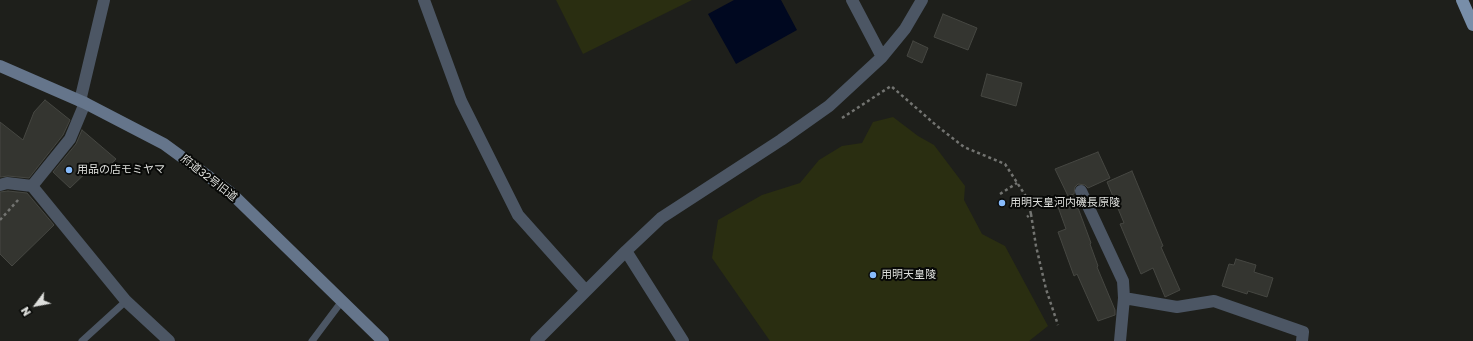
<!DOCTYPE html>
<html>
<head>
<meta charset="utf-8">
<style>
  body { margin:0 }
  #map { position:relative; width:1473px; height:341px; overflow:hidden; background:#1e1f1b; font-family:"Golos Text",sans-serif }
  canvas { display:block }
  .north { position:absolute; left:16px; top:285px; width:40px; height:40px; -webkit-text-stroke:3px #080907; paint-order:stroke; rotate:238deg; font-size:11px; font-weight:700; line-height:16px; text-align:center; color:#dedfdc }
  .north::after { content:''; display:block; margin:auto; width:14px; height:18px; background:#dedfdc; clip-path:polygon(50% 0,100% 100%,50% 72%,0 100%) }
</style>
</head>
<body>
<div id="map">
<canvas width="1473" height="341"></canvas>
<div class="north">N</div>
</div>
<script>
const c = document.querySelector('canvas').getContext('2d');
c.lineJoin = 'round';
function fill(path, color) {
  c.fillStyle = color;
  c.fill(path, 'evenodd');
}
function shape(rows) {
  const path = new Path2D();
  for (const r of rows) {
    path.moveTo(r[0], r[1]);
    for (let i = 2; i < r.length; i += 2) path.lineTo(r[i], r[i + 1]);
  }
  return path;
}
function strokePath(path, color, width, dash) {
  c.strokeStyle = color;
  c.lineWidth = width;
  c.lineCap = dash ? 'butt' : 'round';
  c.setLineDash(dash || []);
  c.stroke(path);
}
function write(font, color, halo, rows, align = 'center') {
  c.font = font + ' "Golos Text","Noto Sans JP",sans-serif';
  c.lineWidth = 4;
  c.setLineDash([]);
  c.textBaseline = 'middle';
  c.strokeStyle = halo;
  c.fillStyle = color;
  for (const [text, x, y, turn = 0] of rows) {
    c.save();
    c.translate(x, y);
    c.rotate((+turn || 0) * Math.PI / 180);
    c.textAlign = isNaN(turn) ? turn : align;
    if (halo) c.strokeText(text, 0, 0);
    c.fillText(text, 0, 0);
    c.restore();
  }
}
fill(shape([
  [556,0,692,0,583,54],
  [893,117,918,136,934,145,965,186,964,200,982,234,1005,246,1048,326,1029,341,770,341,712,258,718,220,762,195,800,183,819,160,842,146,862,143,873,122]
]), '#2a2e11');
fill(shape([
  [734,0,781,0,797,30,736,64,708,14]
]), '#000820');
const building = shape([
  [943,14,977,28,968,50,934,37,943,14],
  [913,41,928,48,922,63,907,56,913,41],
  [987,74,1022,83,1016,106,981,96,987,74],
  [45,100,70,120,63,135,29,178,8,176,0,177,0,122,23,140,34,112,45,100],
  [82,130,116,159,103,173,94,165,70,188,53,172,76,144,82,130],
  [1098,152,1110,178,1088,188,1085,185,1078,184,1075,187,1074,194,1068,196,1055,169,1098,152],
  [1132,171,1163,246,1161,247,1180,290,1165,297,1153,268,1141,274,1120,224,1124,223,1107,182,1132,171],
  [8,191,27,193,54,225,12,266,0,254,0,192,8,191],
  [1074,197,1091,243,1090,244,1098,266,1097,267,1115,310,1115,315,1098,321,1077,274,1074,276,1058,232,1066,229,1057,204,1074,197],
  [1236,259,1256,265,1254,272,1273,278,1267,297,1248,291,1247,294,1222,286,1229,264,1234,265,1236,259]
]);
fill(building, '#343530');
strokePath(building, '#464742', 1);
strokePath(shape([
  [842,118,891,86,937,126,964,147,1005,164,1027,198,1031,214,1027,217],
  [1000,194,1017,183],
  [1031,214,1036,246,1046,289,1058,325],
  [0,220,19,199]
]), '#737471', 2.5, [3, 3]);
strokePath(shape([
  [82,341,126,301],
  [312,341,342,301]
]), '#4c5664', 7);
strokePath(shape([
  [424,0,461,101,518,215,586,291],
  [852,0,882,57],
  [80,101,104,0],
  [0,185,7,183,32,186,126,301,169,341],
  [32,186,70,139,85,103],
  [1081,191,1123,281,1124,298],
  [626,251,683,341],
  [536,341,626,251,661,218,781,140,829,106,882,57,905,29,922,0],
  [1120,341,1124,298,1177,307,1214,301,1303,332,1302,341]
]), '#4c5664', 12);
strokePath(shape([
  [0,66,85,103,164,144,231,193,383,341]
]), '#65758b', 12);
strokePath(shape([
  [1462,0,1473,25]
]), '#788ea9', 12);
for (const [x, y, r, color] of [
  [69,170,4,"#87bbfc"],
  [1002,203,4,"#87bbfc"],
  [873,275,4,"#87bbfc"]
]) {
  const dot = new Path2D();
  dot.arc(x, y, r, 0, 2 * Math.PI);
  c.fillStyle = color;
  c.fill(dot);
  strokePath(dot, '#080907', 1.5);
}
write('11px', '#dedfdc', '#080907', [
  ["用品の店モミヤマ",77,170],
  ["用明天皇河内磯長原陵",1010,203],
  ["用明天皇陵",881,275]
], 'left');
write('11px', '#dedfdc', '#080907', [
  ["府道32号旧道",209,178,38]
]);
</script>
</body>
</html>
